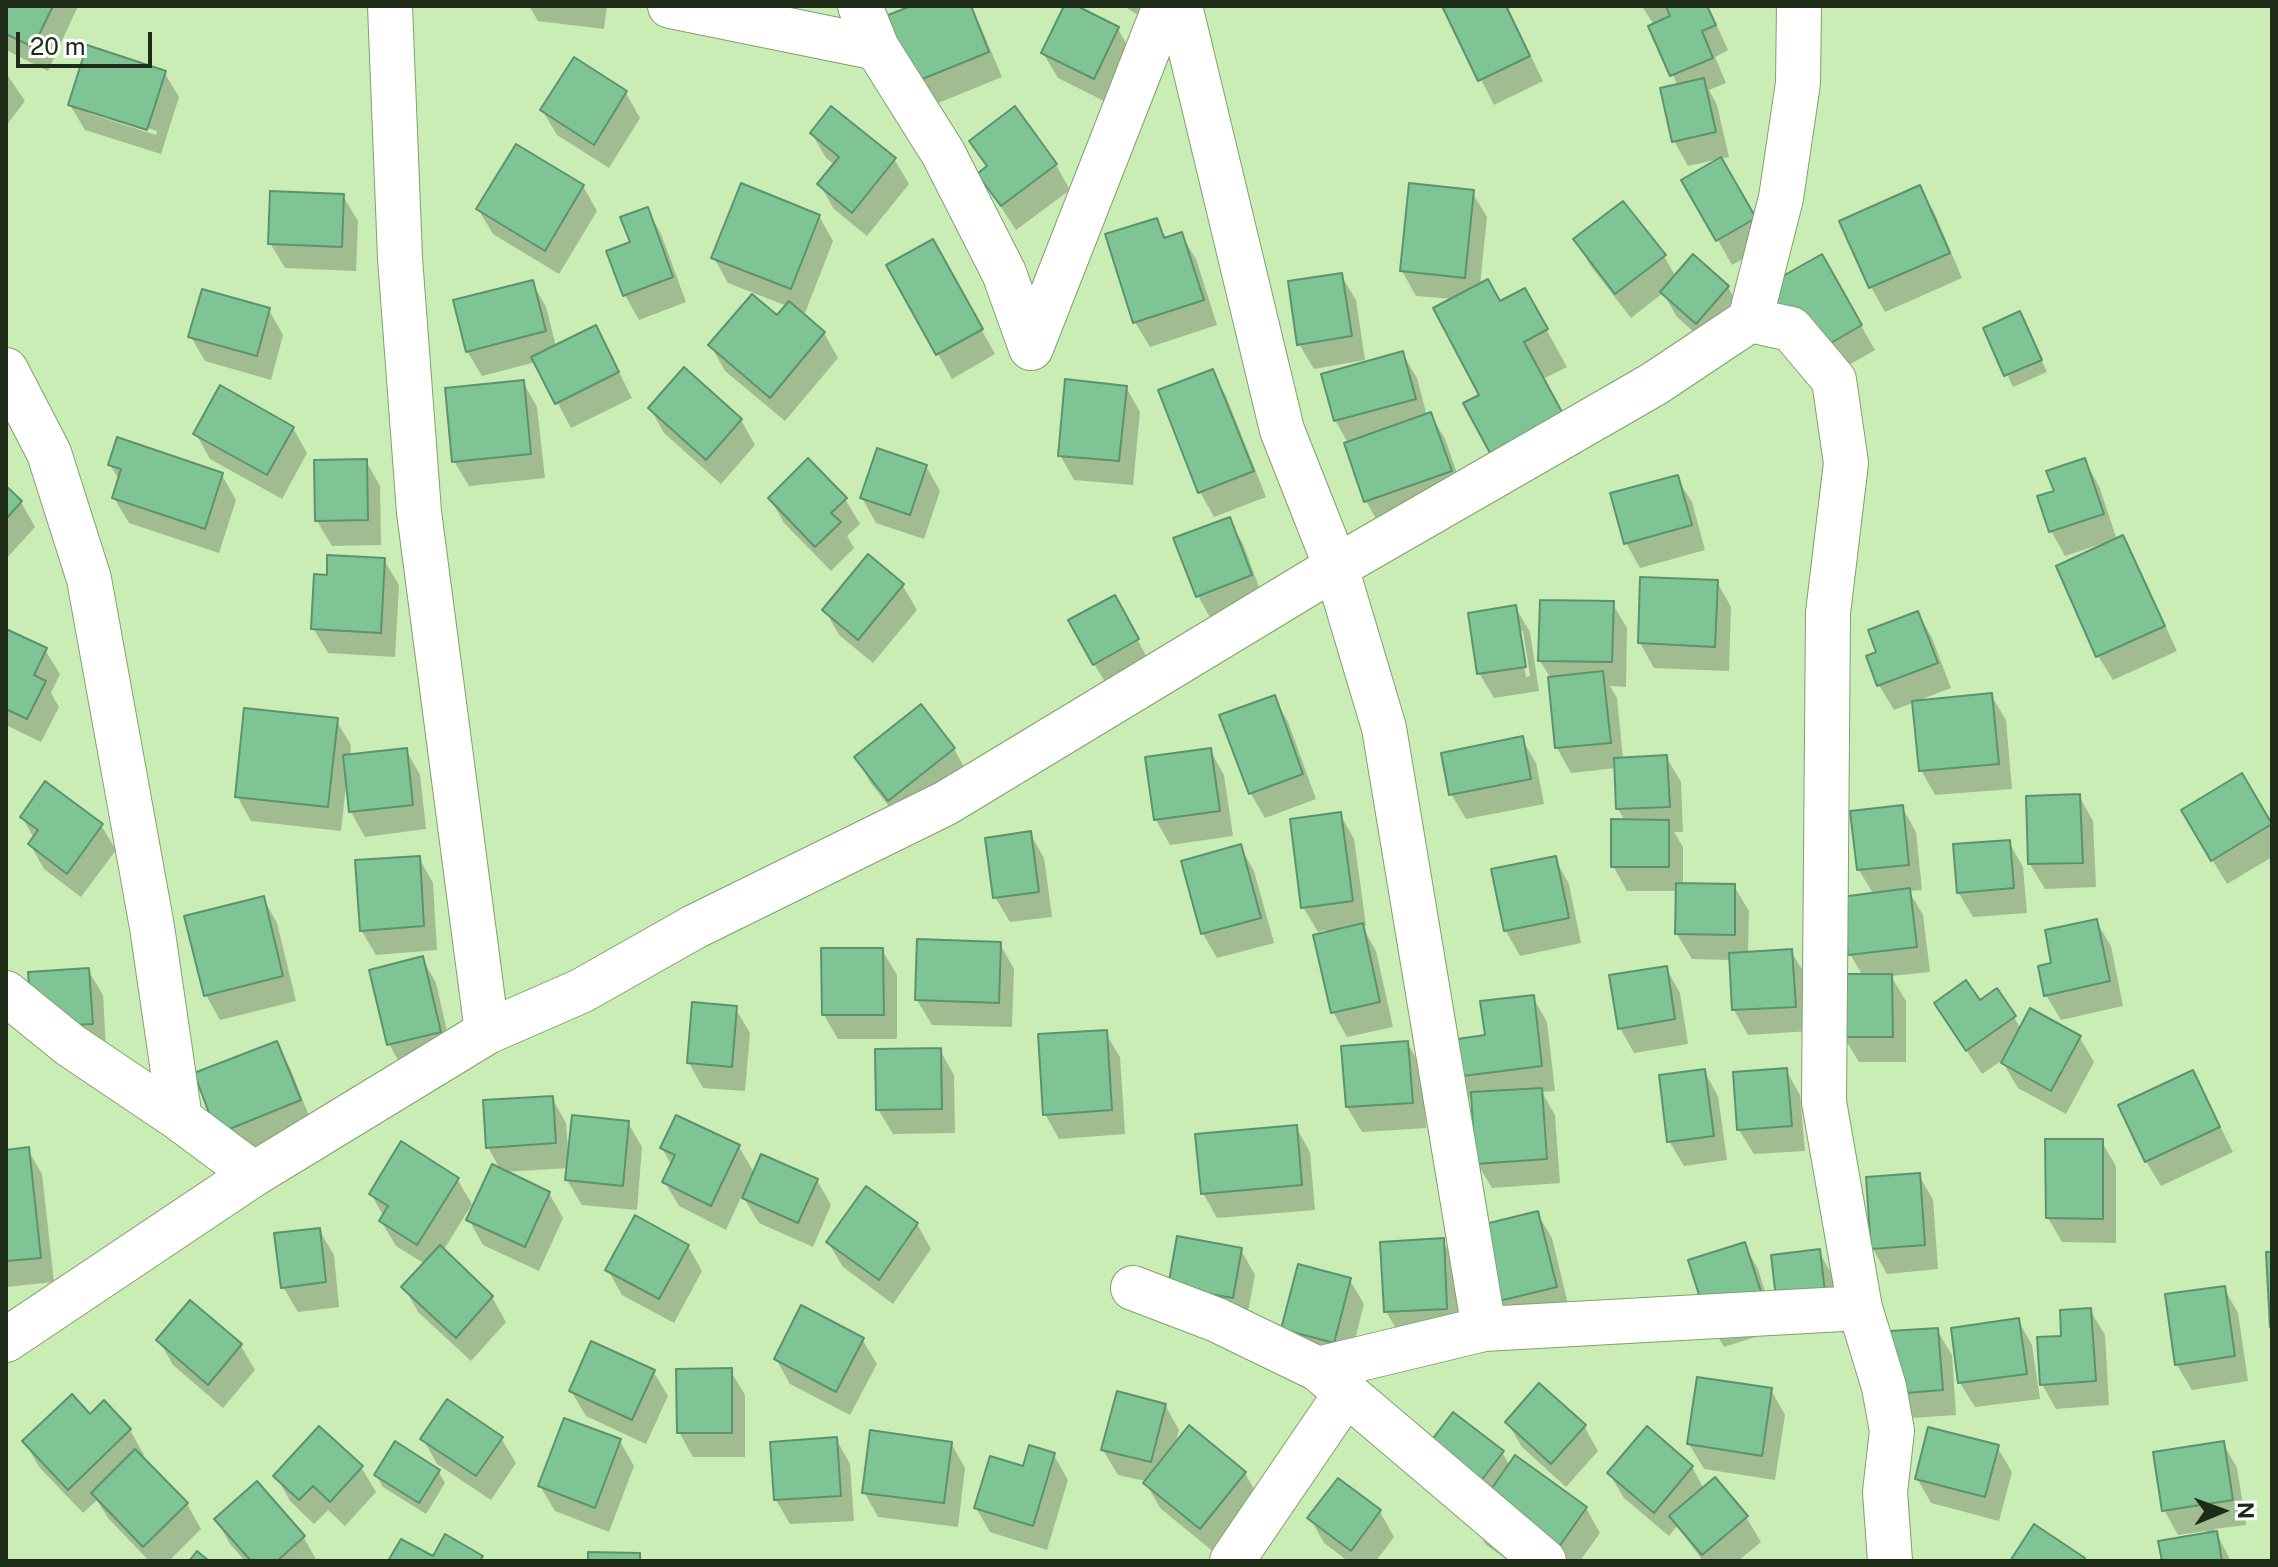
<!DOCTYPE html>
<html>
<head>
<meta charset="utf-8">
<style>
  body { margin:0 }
  #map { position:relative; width:2278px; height:1567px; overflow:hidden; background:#caecb5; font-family:"Public Sans",sans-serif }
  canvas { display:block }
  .frame { position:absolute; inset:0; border:8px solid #1e2b16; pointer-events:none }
  .north { position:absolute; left:2182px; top:1471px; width:80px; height:80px; -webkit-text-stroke:6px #fff; paint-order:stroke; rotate:89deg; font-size:22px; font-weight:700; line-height:32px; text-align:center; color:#1e2b16 }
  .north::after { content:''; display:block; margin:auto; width:28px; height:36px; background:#1e2b16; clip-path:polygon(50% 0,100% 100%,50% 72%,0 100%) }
  .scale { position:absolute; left:16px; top:32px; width:136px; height:36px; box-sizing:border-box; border:4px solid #1e2b16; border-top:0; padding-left:10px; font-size:24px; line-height:28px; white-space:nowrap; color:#1e2b16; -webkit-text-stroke:6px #fff; paint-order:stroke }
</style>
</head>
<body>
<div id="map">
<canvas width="2278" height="1567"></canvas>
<div class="frame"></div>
<div class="north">N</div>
<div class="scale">20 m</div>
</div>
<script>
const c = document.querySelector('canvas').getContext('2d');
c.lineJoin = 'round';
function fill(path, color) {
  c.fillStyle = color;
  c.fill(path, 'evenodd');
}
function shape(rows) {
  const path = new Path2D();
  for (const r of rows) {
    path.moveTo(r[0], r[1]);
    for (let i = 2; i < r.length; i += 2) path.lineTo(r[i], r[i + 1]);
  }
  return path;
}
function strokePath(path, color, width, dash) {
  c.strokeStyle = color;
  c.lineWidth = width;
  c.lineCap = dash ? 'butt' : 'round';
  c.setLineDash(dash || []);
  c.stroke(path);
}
fill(shape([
  [6,6,78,6,48,71,6,50],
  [529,6,607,6,604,29,538,21],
  [916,6,972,6,1002,77,926,108,886,18],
  [1066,6,1072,6,1118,29,1132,54,1108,103,1058,78,1043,53],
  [1124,6,1144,6,1138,15],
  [1444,6,1515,6,1508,9,1543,81,1494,105],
  [1642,6,1708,6,1728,50,1715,57,1726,83,1709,90,1717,105,1729,157,1720,159,1769,244,1732,265,1684,180,1719,159,1688,166,1674,141,1678,86,1651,27,1654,25],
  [164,72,179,97,161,154,85,130,70,105],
  [88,109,157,131,156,135,88,113],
  [6,73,25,101,6,126],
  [626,93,640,118,609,168,557,135,542,110],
  [1015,109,1056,165,1070,190,1016,230,980,175,987,168,971,142],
  [812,134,894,159,909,184,867,236,834,209,820,185,835,165,826,158],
  [583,186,597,211,559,274,493,234,478,209],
  [1919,188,1934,212,1962,278,1885,312,1871,287,1842,222],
  [1472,192,1487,217,1480,285,1500,303,1545,327,1567,367,1543,379,1582,452,1513,489,1454,299,1416,296,1402,271],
  [343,196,358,221,356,271,285,268,270,243],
  [647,209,661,234,686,302,639,320,625,295,632,244],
  [819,216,833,241,805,313,798,310,824,333,838,358,785,421,725,371,711,346,777,317,787,306,728,283,714,258],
  [1156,220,1167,239,1181,234,1196,259,1217,325,1150,347,1135,322],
  [1576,240,1664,256,1676,277,1694,257,1728,287,1742,312,1711,347,1677,317,1663,293,1631,318,1590,265],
  [1821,256,1875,350,1816,384],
  [888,265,946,266,995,354,952,379],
  [1341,275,1356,300,1365,360,1314,369,1299,344],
  [532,282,546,307,556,346,609,352,632,398,571,428,536,362,482,376,467,351],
  [269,310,283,335,271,380,205,361,191,337],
  [2026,326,2047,372,2013,387,1986,329],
  [1402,353,1417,378,1427,416,1431,415,1445,439,1465,496,1380,526,1366,501,1346,444,1348,443,1335,420],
  [1212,371,1226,396,1266,497,1214,517,1200,492,1161,391],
  [523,382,537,407,545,478,469,486,454,461],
  [1126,387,1140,412,1133,485,1074,480,1060,455],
  [650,408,741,420,755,445,721,484,664,433],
  [293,428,307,453,282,499,210,459,196,434],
  [366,461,380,486,381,545,332,546,317,521],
  [2085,461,2099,486,2117,540,2122,537,2136,562,2177,651,2113,680,2098,656,2101,544,2065,556,2051,531,2056,492],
  [110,465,222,475,236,500,219,553,129,523,114,498,120,481],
  [926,466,940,491,924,539,876,523,862,498],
  [1677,478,1692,502,1705,550,1640,568,1626,543],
  [6,489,21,502,35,527,6,559],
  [770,498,845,499,860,524,847,536,854,548,831,571,784,523],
  [1229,520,1243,544,1264,600,1212,621,1198,596],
  [384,560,399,585,395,657,328,653,313,628,329,577],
  [1717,582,1731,607,1729,671,1654,668,1640,643],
  [903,586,917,610,873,663,839,635,825,610],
  [1612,603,1627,628,1626,687,1610,686,1617,698,1623,759,1666,757,1681,782,1683,832,1674,832,1683,847,1683,885,1734,886,1749,911,1748,954,1791,951,1806,976,1809,1031,1748,1035,1734,1010,1731,960,1692,959,1677,934,1678,891,1627,891,1613,866,1625,821,1618,809,1616,768,1571,773,1557,748,1550,677,1540,661],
  [1515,607,1530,632,1539,691,1494,698,1479,673],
  [1518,631,1523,631,1530,676,1526,677],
  [1918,613,1932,638,1951,688,1917,701,1991,695,2006,720,2012,789,1935,795,1921,770,1915,702,1894,710,1879,685,1879,654],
  [1128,622,1151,665,1109,688,1094,664],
  [6,631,45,650,60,674,51,693,59,707,41,742,6,725],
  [1274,697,1288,722,1316,799,1265,818,1251,794,1222,716],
  [336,720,351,745,350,757,406,750,420,775,426,829,365,837,351,812,346,785,341,831,251,821,237,796],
  [1522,739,1536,763,1544,804,1466,819,1451,794],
  [954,749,968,774,903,824,870,782,856,757],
  [1210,750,1224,775,1233,836,1170,845,1156,820,1147,759],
  [2241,775,2272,826,2272,857,2227,884,2183,811],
  [2079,796,2093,821,2096,887,2045,889,2030,864],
  [1902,807,1916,832,1922,890,1909,891,1923,915,1930,972,1891,976,1906,1001,1906,1062,1859,1062,1844,1037,1863,976,1850,954,1874,895,1859,870],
  [1340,814,1354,839,1366,925,1362,926,1376,951,1393,1027,1347,1037,1333,1012,1326,930,1318,932,1303,907],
  [22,817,101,825,116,850,81,897,44,869,30,844,34,838],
  [1030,833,1044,858,1052,917,1010,922,995,897],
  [2009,842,2023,867,2027,913,1973,917,1958,892],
  [1240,846,1254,871,1274,943,1217,958,1203,934,1183,862],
  [419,858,433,883,437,950,376,955,361,930],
  [1555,859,1569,884,1581,943,1520,956,1506,931],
  [263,898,277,923,296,1001,220,1020,206,995],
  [2096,921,2111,946,2123,1006,2061,1020,2046,995],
  [1000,944,1014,969,1012,1027,932,1025,917,1000],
  [882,950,897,975,897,1039,838,1039,824,1015],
  [422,958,436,983,453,1057,403,1069,389,1044],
  [1666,968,1680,993,1688,1044,1634,1053,1620,1028],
  [88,970,103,995,106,1049,34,1027],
  [1533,997,1547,1022,1555,1091,1542,1092,1555,1115,1560,1183,1492,1188,1477,1163,1474,1101,1471,1101,1457,1076,1487,1037],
  [1980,1003,2014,1017,2021,1029,2080,1038,2094,1062,2066,1114,2018,1088,2003,1063,2007,1057,1982,1074,1936,1004],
  [735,1008,750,1033,745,1091,703,1088,689,1063],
  [1105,1032,1120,1057,1125,1134,1059,1139,1045,1114],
  [276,1043,290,1068,313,1126,234,1158,219,1133],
  [1407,1043,1422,1068,1426,1128,1362,1132,1347,1107],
  [940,1050,954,1075,955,1133,893,1134,878,1109],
  [1786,1070,1800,1095,1805,1151,1754,1154,1739,1130],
  [1704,1071,1718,1096,1727,1160,1684,1166,1669,1141],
  [2193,1072,2233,1152,2161,1186,2146,1161],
  [552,1098,566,1123,568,1149,628,1123,642,1147,637,1210,582,1205,567,1180,569,1168,503,1172,549,1193,563,1218,539,1271,483,1245,469,1220,501,1171,488,1147],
  [1296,1127,1310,1152,1315,1210,1217,1218,1203,1193],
  [2101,1141,2116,1166,2116,1243,2062,1242,2048,1218],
  [739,1147,755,1174,817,1180,831,1205,813,1247,759,1223,742,1195,726,1230,679,1206,664,1181,672,1166,662,1148],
  [28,1150,42,1174,54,1282,6,1287,6,1152],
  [1919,1175,1933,1200,1938,1269,1887,1274,1873,1249],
  [457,1179,472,1204,443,1251,492,1297,506,1322,471,1361,418,1312,404,1287,425,1264,396,1246,381,1221,384,1217,371,1194],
  [1537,1213,1552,1238,1570,1312,1515,1325,1501,1300],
  [917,1224,931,1249,893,1304,843,1267,828,1242],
  [319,1230,334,1255,339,1307,298,1312,283,1287],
  [1442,1240,1457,1265,1460,1334,1400,1336,1386,1311],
  [1744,1244,1758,1269,1777,1330,1724,1347,1710,1322],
  [688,1246,702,1271,674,1323,622,1295,608,1270],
  [1241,1250,1255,1275,1246,1322,1184,1311],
  [1819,1252,1833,1276,1839,1326,1779,1307],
  [1349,1279,1364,1304,1348,1367,1284,1329],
  [2224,1288,2238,1313,2248,1381,2192,1390,2177,1365,2167,1296],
  [190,1303,241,1346,255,1370,223,1408,173,1365,159,1340],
  [2090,1310,2105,1335,2109,1405,2056,1409,2042,1384],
  [2018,1320,2032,1345,2040,1399,1975,1407,1960,1383],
  [1937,1330,1952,1355,1956,1415,1911,1418,1896,1393],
  [862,1339,877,1364,850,1415,790,1384,776,1359],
  [730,1370,745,1395,745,1457,693,1457,679,1432],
  [653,1371,668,1396,646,1444,586,1416,571,1391],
  [1771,1390,1785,1415,1775,1480,1704,1469,1689,1444],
  [104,1403,130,1430,144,1455,141,1458,187,1504,201,1529,169,1561,149,1561,108,1518,97,1500,83,1513,39,1467,25,1442,90,1416],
  [1165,1405,1179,1430,1175,1445,1245,1473,1259,1498,1215,1553,1160,1508,1145,1481,1118,1475,1103,1450],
  [1507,1422,1584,1426,1598,1451,1566,1487,1522,1447],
  [501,1438,516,1463,491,1500,437,1464,423,1439],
  [836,1439,850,1464,854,1521,790,1524,776,1500],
  [620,1441,634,1466,609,1532,555,1511,540,1486],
  [951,1443,965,1468,958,1527,878,1517,864,1492],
  [2223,1443,2237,1468,2246,1525,2214,1529,2231,1561,2164,1561,2207,1534,2206,1531,2178,1535,2164,1510],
  [1997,1447,2012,1472,1999,1521,1931,1503,1917,1478],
  [1502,1452,1510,1466,1586,1508,1600,1533,1580,1561,1509,1561,1486,1545,1474,1524,1430,1490],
  [1054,1455,1068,1480,1047,1550,990,1532,976,1508,1024,1469],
  [361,1467,376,1492,345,1526,328,1510,314,1524,290,1501,276,1476],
  [1692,1467,1704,1489,1746,1517,1761,1542,1738,1561,1703,1561,1677,1526,1669,1536,1624,1498,1609,1473],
  [438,1471,445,1483,426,1514,383,1487,376,1475],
  [257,1484,304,1538,317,1561,245,1561,230,1544,216,1519],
  [1380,1512,1394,1537,1376,1561,1348,1561,1324,1543,1310,1518]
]), '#0003');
const building = shape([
  [6,6,53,6,33,47,6,34,6,6],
  [911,6,971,6,989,52,910,84,883,17,911,6],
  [1064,6,1077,6,1119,27,1094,79,1041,53,1064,6],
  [1442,6,1506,6,1530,56,1478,81,1442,6],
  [1666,6,1707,6,1716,25,1702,31,1713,58,1670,76,1648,26,1670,16,1666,6],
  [87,45,166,71,147,130,68,105,87,45],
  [574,57,627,91,594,145,540,110,574,57],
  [1704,78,1716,132,1672,142,1660,88,1704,78],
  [831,106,896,158,852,213,817,184,839,157,810,133,831,106],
  [1015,106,1057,164,1001,206,977,174,987,166,969,141,1015,106],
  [516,144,584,185,545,251,476,209,516,144],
  [1721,157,1756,218,1716,241,1681,180,1721,157],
  [741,183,820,215,791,289,711,258,741,183],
  [1409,183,1474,190,1465,278,1400,271,1409,183],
  [1920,185,1950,253,1869,288,1839,221,1920,185],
  [270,191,344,194,342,247,268,244,270,191],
  [1623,201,1666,255,1615,294,1573,239,1623,201],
  [648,207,673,277,623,296,606,251,630,242,620,217,648,207],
  [1157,218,1164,238,1182,232,1204,300,1133,323,1105,234,1157,218],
  [933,239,983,329,936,355,886,265,933,239],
  [1693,254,1729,286,1696,324,1660,292,1693,254],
  [1822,254,1862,325,1800,361,1760,289,1822,254],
  [1342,273,1352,336,1297,345,1288,281,1342,273],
  [1488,279,1500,301,1525,288,1548,329,1524,342,1563,414,1490,453,1463,403,1479,395,1433,308,1488,279],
  [533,280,546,331,466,352,453,300,533,280],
  [202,289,270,308,257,356,188,337,202,289],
  [752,294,777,315,789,301,825,332,770,398,708,345,752,294],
  [2020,311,2042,360,2004,376,1983,328,2020,311],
  [596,325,619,372,555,404,531,357,596,325],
  [1403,351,1416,399,1334,421,1321,374,1403,351],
  [684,367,742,419,706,460,648,408,684,367],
  [1213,369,1254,471,1198,493,1158,390,1213,369],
  [1065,379,1127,386,1119,461,1058,456,1065,379],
  [524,380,531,454,452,462,445,388,524,380],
  [220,385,294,427,267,475,193,434,220,385],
  [1431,412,1452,471,1364,502,1344,443,1431,412],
  [117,437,223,473,205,529,112,498,121,469,108,465,117,437],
  [877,448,927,465,910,515,860,498,877,448],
  [808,458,847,498,831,513,841,522,815,547,768,498,808,458],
  [2085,458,2104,514,2049,532,2037,496,2054,491,2046,471,2085,458],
  [367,459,368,520,315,521,314,460,367,459],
  [1678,475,1692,525,1624,544,1610,493,1678,475],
  [6,486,22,501,6,519,6,486],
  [1230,517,1252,575,1196,597,1173,538,1230,517],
  [2123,535,2165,626,2096,657,2056,566,2123,535],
  [868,554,904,584,858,640,822,610,868,554],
  [327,555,385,558,381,633,311,629,314,574,327,575,327,555],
  [1640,577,1718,580,1715,647,1638,643,1640,577],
  [1115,595,1139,639,1093,665,1068,620,1115,595],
  [1540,600,1614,601,1612,662,1538,661,1540,600],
  [1516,605,1526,667,1477,674,1468,613,1516,605],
  [1918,611,1938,663,1877,686,1866,656,1876,652,1868,630,1918,611],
  [6,629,47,648,34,675,46,681,27,719,6,709,6,629],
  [1603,671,1611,743,1555,748,1548,677,1603,671],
  [1992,693,1999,764,1919,771,1912,701,1992,693],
  [1275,695,1303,774,1249,794,1219,715,1275,695],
  [921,704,955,748,888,801,854,757,921,704],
  [244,708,338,718,328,807,235,797,244,708],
  [1523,736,1531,779,1449,795,1441,753,1523,736],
  [407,748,413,805,349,812,343,755,407,748],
  [1211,748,1220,811,1154,820,1145,757,1211,748],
  [1667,755,1670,807,1616,809,1614,758,1667,755],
  [2242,773,2272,824,2211,861,2181,810,2242,773],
  [45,781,103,824,67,874,28,844,38,830,20,817,45,781],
  [2080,794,2083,863,2028,864,2026,796,2080,794],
  [1903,805,1909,865,1857,870,1850,811,1903,805],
  [1341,812,1353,901,1301,908,1290,819,1341,812],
  [1611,819,1669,820,1669,867,1611,867,1611,819],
  [1031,831,1039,892,993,898,985,838,1031,831],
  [2010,840,2014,888,1957,893,1953,844,2010,840],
  [1241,844,1261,918,1201,934,1181,861,1241,844],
  [420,856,424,926,360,931,355,860,420,856],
  [1556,856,1569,918,1504,931,1491,869,1556,856],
  [1676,883,1735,884,1735,935,1675,934,1676,883],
  [1910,888,1917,947,1848,955,1841,897,1910,888],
  [264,896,283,976,204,996,184,916,264,896],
  [2097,919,2110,981,2044,996,2038,966,2051,963,2045,930,2097,919],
  [1363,923,1380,1002,1331,1013,1313,935,1363,923],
  [917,939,1001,942,999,1003,915,1000,917,939],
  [821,948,883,948,884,1015,822,1015,821,948],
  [1792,949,1796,1007,1732,1010,1729,953,1792,949],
  [423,956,441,1032,387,1045,369,970,423,956],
  [1667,966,1675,1019,1618,1029,1609,975,1667,966],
  [89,968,93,1024,32,1027,28,972,89,968],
  [1842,974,1892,974,1893,1037,1842,1037,1842,974],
  [1966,980,1980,1000,1997,988,2016,1016,1966,1051,1934,1003,1966,980],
  [1534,995,1542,1066,1455,1077,1451,1040,1485,1035,1480,1001,1534,995],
  [692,1002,737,1006,732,1067,687,1063,692,1002],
  [2030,1008,2081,1036,2051,1091,2001,1063,2030,1008],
  [1107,1030,1112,1110,1043,1115,1038,1034,1107,1030],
  [277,1041,301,1100,217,1134,194,1073,277,1041],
  [1408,1041,1413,1103,1346,1107,1341,1046,1408,1041],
  [941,1048,942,1109,876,1110,875,1049,941,1048],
  [1787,1068,1792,1126,1737,1130,1733,1072,1787,1068],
  [1705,1069,1714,1136,1667,1142,1659,1075,1705,1069],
  [2193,1070,2220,1127,2145,1162,2118,1105,2193,1070],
  [1542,1088,1547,1159,1475,1164,1471,1092,1542,1088],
  [553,1096,556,1143,486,1148,483,1100,553,1096],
  [572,1115,629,1121,623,1186,565,1180,572,1115],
  [676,1115,740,1145,711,1206,662,1182,675,1155,660,1148,676,1115],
  [1297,1125,1302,1185,1201,1194,1195,1134,1297,1125],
  [2045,1139,2103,1139,2103,1219,2046,1218,2045,1139],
  [401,1141,459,1178,417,1245,379,1221,388,1206,369,1194,401,1141],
  [29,1147,41,1258,6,1261,6,1150,29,1147],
  [761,1154,818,1179,798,1223,742,1198,761,1154],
  [492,1164,550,1192,525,1247,466,1220,492,1164],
  [1920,1173,1925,1245,1871,1249,1866,1177,1920,1173],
  [866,1186,918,1223,879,1280,826,1242,866,1186],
  [1538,1211,1557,1287,1499,1301,1481,1225,1538,1211],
  [635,1215,689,1245,659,1299,605,1270,635,1215],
  [320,1228,326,1282,281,1288,274,1233,320,1228],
  [1177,1236,1242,1248,1233,1298,1168,1287,1177,1236],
  [1444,1238,1447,1309,1384,1312,1380,1242,1444,1238],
  [1745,1242,1765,1304,1708,1323,1688,1260,1745,1242],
  [440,1245,493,1296,456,1338,401,1287,440,1245],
  [1820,1249,1826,1301,1777,1307,1771,1255,1820,1249],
  [2266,1252,2272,1252,2272,1327,2270,1327,2266,1252],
  [1298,1264,1351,1278,1334,1343,1281,1329,1298,1264],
  [2225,1286,2235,1356,2175,1365,2165,1294,2225,1286],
  [190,1300,242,1344,208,1385,156,1340,190,1300],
  [801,1305,864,1338,836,1392,774,1359,801,1305],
  [2091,1308,2096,1381,2040,1385,2037,1337,2061,1336,2060,1310,2091,1308],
  [2019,1318,2027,1374,1958,1383,1951,1328,2019,1318],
  [1938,1328,1943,1390,1894,1394,1890,1331,1938,1328],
  [591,1341,655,1370,632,1420,569,1391,591,1341],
  [732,1368,732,1433,677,1433,676,1369,732,1368],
  [1697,1377,1772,1388,1762,1456,1687,1444,1697,1377],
  [1539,1383,1586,1425,1551,1464,1505,1422,1539,1383],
  [1117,1391,1166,1404,1151,1462,1101,1450,1117,1391],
  [72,1394,90,1414,104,1400,131,1429,68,1490,22,1441,72,1394],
  [447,1399,503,1437,476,1476,420,1439,447,1399],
  [1453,1412,1504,1451,1463,1504,1413,1465,1453,1412],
  [564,1418,621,1439,595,1508,538,1486,564,1418],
  [1189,1425,1246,1472,1200,1529,1143,1483,1189,1425],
  [319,1426,363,1466,330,1502,313,1486,299,1500,273,1476,319,1426],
  [1647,1426,1693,1466,1654,1513,1607,1473,1647,1426],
  [1928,1427,1999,1445,1985,1497,1915,1479,1928,1427],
  [870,1430,952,1442,944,1503,862,1493,870,1430],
  [837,1437,841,1496,774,1500,770,1442,837,1437],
  [395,1441,440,1470,419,1503,374,1475,395,1441],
  [2224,1441,2233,1500,2162,1511,2153,1452,2224,1441],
  [1029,1445,1055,1453,1033,1526,974,1508,990,1456,1023,1466,1029,1445],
  [135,1449,188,1503,143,1547,91,1493,135,1449],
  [1515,1455,1587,1507,1549,1561,1470,1520,1515,1455],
  [1715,1477,1748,1516,1702,1555,1669,1516,1715,1477],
  [1338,1478,1381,1510,1351,1551,1307,1518,1338,1478],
  [257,1481,305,1536,277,1561,251,1561,214,1519,257,1481],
  [2034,1524,2085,1558,2083,1561,2010,1561,2034,1524],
  [2217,1531,2222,1561,2162,1561,2158,1541,2217,1531],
  [445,1534,483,1556,480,1561,388,1561,401,1539,433,1556,445,1534],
  [197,1551,209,1561,189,1561,197,1551],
  [588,1552,640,1553,640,1561,588,1561,588,1552]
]);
fill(building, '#7fc495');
strokePath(building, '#5c936e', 2);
const street = shape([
  [390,6,400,258,419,512,487,1032],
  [670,6,877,48,943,153,1004,273,1031,348],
  [860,6,877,48],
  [1180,6,1282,430,1336,567,1384,728,1484,1329,1318,1369],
  [1031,348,1165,6],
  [6,370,49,453,89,579,152,927,180,1119],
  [6,993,70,1045,180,1119,254,1174],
  [1133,1288,1217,1320,1318,1369,1544,1561],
  [1860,1308,1884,1387,1892,1431,1885,1492,1890,1561],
  [1484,1329,1860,1308,1824,1102,1828,613,1846,463,1834,380,1791,329,1750,320],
  [6,1340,254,1174,487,1032,581,991,694,927,946,803,1336,567,1654,384,1750,320,1781,198,1798,83,1799,6],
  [1232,1561,1347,1392]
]);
strokePath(street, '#81a16d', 46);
strokePath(street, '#fff', 44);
</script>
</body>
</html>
